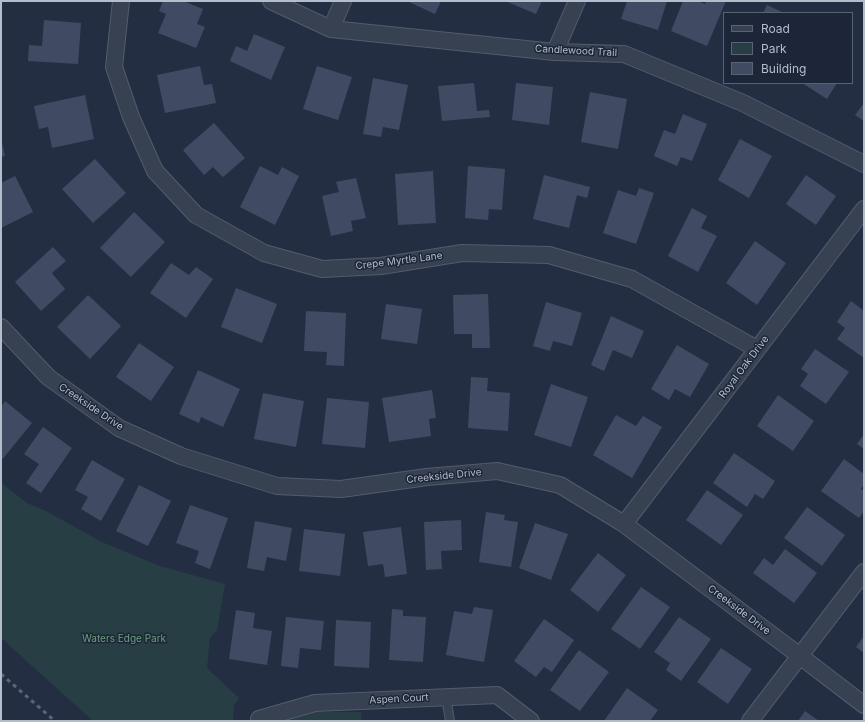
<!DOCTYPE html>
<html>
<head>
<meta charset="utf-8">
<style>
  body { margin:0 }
  #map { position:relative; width:865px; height:722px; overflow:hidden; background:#232e43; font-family:Inter,sans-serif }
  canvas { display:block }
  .frame { position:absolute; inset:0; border:2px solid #b5bccc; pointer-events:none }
  .legend { position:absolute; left:723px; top:12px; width:130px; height:72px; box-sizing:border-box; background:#1d2638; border:1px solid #5a6273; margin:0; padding:5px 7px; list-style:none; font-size:12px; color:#b5bccc }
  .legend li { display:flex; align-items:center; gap:8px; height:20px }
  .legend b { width:20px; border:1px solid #5a6273 }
</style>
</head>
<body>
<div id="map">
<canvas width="865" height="722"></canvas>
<div class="frame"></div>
<ul class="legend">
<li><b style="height:5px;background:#384152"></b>Road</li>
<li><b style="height:11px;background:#263e44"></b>Park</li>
<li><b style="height:11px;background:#404b63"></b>Building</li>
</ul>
</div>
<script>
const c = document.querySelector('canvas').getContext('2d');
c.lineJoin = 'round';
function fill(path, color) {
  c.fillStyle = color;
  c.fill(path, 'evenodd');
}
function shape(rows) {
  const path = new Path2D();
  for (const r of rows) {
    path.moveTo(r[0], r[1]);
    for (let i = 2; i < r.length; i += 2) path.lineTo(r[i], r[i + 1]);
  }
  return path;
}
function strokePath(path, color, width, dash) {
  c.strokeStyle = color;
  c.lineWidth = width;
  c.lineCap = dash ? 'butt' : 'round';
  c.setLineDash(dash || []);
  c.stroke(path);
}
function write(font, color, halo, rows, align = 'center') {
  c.font = font + ' Inter,sans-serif';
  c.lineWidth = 3;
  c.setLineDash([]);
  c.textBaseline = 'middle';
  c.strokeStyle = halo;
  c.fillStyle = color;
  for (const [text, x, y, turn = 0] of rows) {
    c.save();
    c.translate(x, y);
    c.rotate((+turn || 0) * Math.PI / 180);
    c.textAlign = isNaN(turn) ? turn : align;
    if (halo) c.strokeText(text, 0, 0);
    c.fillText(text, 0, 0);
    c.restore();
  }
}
fill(shape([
  [1,482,9,489,27,503,46,511,102,542,160,566,225,584,217,630,210,638,207,668,239,698,234,705,233,721,93,721,1,638],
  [309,712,361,712,362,721,291,721,294,716]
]), '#263e44');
fill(shape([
  [163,1,183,1,203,9,197,24,205,27,196,48,158,33,166,14,159,11],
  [407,1,441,1,435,14],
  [505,1,542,1,536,14],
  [627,1,667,1,658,30,621,19],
  [683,1,697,1,705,4,706,1,726,1,707,46,671,31],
  [767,5,784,13,763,13],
  [44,20,81,23,78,64,28,61,29,45,42,46],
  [254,34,285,47,271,80,230,61,236,46,247,51],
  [200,66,204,85,212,84,216,103,165,113,157,75],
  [317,66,352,77,338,120,303,109],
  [373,78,408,85,399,130,383,127,381,137,363,134],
  [474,83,477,111,489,110,490,117,442,121,438,86],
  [516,83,553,87,549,125,512,120],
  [802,83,837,83,827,99],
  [590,92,627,99,618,149,581,142],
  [85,95,94,139,52,148,48,127,39,129,34,106],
  [864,103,864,121,855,115],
  [683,114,707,124,692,161,681,157,677,166,654,156,664,130,675,134],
  [214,123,245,158,223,177,213,167,204,175,183,150],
  [1,139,5,156,1,157],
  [740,139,772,156,749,198,718,180],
  [95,159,126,193,93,223,62,189],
  [260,166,278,175,282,167,299,176,275,225,240,207],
  [468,166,505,169,502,210,489,209,488,220,465,218],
  [433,171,436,223,398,225,395,174],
  [544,175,590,187,587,198,577,195,569,228,533,219],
  [806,175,836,196,816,225,786,204],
  [15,176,33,212,1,228,1,183],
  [356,178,366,218,351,221,353,231,331,236,322,196,339,192,336,182],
  [639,188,654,193,636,244,603,233,618,190,636,196],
  [692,208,707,216,701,228,717,236,698,272,668,256],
  [134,212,165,242,131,277,100,248],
  [755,241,786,263,757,305,726,283],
  [53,247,66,261,52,273,65,289,41,311,15,282],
  [171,263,189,275,196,267,213,279,186,318,150,293],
  [236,288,277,304,262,343,221,327],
  [488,294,490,348,472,348,472,334,454,334,453,295],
  [88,295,121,326,90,359,57,327],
  [851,301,864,311,864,358,837,339,845,328,837,322],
  [546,302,582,313,572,346,553,341,550,351,533,346],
  [386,304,422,309,417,344,381,339],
  [306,311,346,313,344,366,326,365,327,352,304,351],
  [611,316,644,331,632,358,613,350,604,371,591,365],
  [139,343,174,367,151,401,116,377],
  [677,345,709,364,690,397,675,389,669,400,651,389],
  [815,349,849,372,826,404,800,386,808,374,801,369],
  [198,370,240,389,223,427,201,417,199,423,179,414],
  [471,377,488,378,487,391,510,393,508,431,468,428],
  [551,384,588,397,571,447,534,435],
  [432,390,436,418,429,419,431,436,389,442,382,398],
  [263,393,304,401,296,447,254,439],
  [778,395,814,421,793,451,757,426],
  [327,398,369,402,365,448,322,444],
  [5,401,32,423,1,461,1,407],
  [616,415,636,426,643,416,662,427,632,478,593,455],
  [43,427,72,448,41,493,26,483,39,464,24,454],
  [864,434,864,449,857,444],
  [734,453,775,481,763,499,755,494,747,507,713,483],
  [844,459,864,474,864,484,861,489,864,491,864,511,859,518,821,491],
  [92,460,125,479,101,521,81,509,88,497,75,490],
  [139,485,171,501,148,546,116,531],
  [707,490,743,515,721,545,686,520],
  [190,505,228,518,210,569,195,563,199,551,176,543],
  [807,507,845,535,822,566,784,538],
  [486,512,505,515,504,520,518,522,511,567,479,562],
  [461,520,462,550,441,551,442,569,426,570,424,522],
  [255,521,292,528,286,561,267,557,264,571,247,568],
  [535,523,568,534,551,580,519,568],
  [401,527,407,574,385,577,383,564,368,566,363,532],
  [304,529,345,534,340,576,299,571],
  [785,549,817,573,794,603,753,573,764,558,773,565],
  [598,553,626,575,598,612,570,590],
  [641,587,670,607,640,649,611,629],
  [474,607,493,610,484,662,446,655,454,611,472,614],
  [392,609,403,610,403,616,426,617,423,662,389,660],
  [236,610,255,613,253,628,272,631,267,665,229,659],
  [286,617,324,621,321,650,300,648,298,668,281,666],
  [679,617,711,639,681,681,666,670,670,663,654,652],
  [544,619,574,640,552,672,544,667,536,677,514,661],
  [336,620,371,622,369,668,334,666],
  [864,636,864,653,856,647],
  [721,648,752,669,728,704,697,682],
  [579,650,609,672,580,711,550,690],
  [627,688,658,710,650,721,604,721],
  [805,711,819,721,798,721]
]), '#404b63');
const service = shape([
  [446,697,450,721]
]);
const minor = shape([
  [121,1,114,67,131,117,155,171,196,215,264,253,322,269,381,266,462,253,549,255,632,279,757,349],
  [271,1,331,29,555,52,624,54,743,103,864,164],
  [331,29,343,1],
  [555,52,577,1],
  [1,327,48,377,119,428,181,456,277,486,341,489,427,477,497,471,560,485,624,524,800,656,864,705],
  [624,524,864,209],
  [259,719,315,703,497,695,531,721],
  [750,721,864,572]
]);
strokePath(service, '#535c6d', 10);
strokePath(minor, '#535c6d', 18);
strokePath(service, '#384152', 8);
strokePath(minor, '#384152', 16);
strokePath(shape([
  [1,674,55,721]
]), '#5a647a', 3, [4, 4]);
write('10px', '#b5bccc', '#1d2638', [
  ["Candlewood Trail",576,51,3],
  ["Crepe Myrtle Lane",399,261,-7],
  ["Royal Oak Drive",744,367,-53],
  ["Creekside Drive",91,407,34],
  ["Creekside Drive",444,476,-6],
  ["Creekside Drive",739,610,37],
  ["Aspen Court",399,699,-3]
]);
write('10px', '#6aa07b', '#1d2638', [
  ["Waters Edge Park",124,639]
]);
</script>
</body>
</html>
